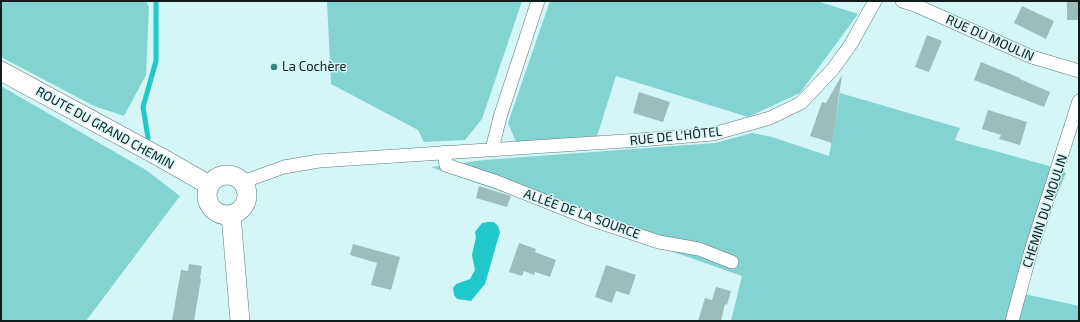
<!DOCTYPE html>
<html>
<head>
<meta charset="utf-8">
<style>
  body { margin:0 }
  #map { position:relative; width:1080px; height:322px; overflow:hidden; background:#d5f6f6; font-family:"Exo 2",sans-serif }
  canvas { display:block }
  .frame { position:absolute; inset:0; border:2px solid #111d1d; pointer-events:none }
</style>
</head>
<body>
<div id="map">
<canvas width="1080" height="322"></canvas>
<div class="frame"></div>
</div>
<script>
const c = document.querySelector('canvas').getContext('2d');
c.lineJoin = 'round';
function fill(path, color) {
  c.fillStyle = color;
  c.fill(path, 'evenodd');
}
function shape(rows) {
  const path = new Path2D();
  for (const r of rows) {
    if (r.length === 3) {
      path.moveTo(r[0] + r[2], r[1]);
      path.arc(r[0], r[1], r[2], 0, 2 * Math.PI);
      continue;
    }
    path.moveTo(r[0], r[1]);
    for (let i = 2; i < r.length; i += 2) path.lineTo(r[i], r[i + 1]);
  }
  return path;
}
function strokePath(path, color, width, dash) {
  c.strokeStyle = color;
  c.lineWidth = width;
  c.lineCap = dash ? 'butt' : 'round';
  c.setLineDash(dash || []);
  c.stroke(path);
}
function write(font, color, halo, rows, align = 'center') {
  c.font = font + ' "Exo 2",sans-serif';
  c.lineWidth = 3;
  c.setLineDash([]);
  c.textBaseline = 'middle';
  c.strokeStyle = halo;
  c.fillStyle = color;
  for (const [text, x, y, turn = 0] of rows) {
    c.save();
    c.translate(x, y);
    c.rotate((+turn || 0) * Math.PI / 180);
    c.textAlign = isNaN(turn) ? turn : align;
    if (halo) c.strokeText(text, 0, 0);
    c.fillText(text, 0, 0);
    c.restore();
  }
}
fill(shape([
  [1,1,146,1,149,7,146,75,124,116,94,106,1,57],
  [327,1,522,1,482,119,465,140,424,142,418,130,331,84],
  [550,1,817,1,858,14,800,93,748,117,616,76,597,136,516,142,508,123],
  [1,86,146,170,180,196,86,321,1,321],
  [840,93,960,128,955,140,1053,167,1066,173,1043,228,1025,294,1079,306,1079,321,731,321,742,276,431,167,484,160,715,143,752,133,772,137,829,156]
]), '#83d3d3');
fill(shape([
  [488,222,494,222,498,226,500,232,485,284,471,301,457,299,454,295,453,288,456,284,470,279,475,270,472,255,476,237,475,232,482,223]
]), '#21c8c9');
strokePath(shape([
  [148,138,143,107,156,61,156,1]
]), '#21c8c9', 5);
fill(shape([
  [1067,1,1079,1,1079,20,1067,20],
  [1022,6,1054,21,1046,39,1014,23],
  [927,35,942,41,929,72,915,67],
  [981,62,1020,78,1020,79,1050,92,1044,107,974,80],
  [842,75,832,143,810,136,822,102,826,103],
  [639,92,670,102,663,122,633,113],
  [988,110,1027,122,1020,145,999,139,1001,135,982,129],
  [479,186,511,196,507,207,476,198],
  [519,243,536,249,535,252,556,260,550,277,535,272,534,275,524,271,522,276,509,272],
  [353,244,400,257,391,290,371,285,377,263,350,255],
  [189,264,202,266,200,278,201,279,194,321,172,321,181,270,188,271],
  [606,265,636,275,629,295,616,291,612,303,595,297],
  [716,287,731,291,727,305,725,304,721,321,698,321,705,298,712,300]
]), '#9dbdbc');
const street = shape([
  [902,1,915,5,1032,57,1079,71],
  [492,149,500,117,538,1],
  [444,152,446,165,497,182,590,219,659,242,699,249,732,262],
  [242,182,284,167,319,161,640,140,713,134,770,118,801,103,833,69,851,44,875,1],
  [1012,321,1032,247,1079,101]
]);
const secondary = shape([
  [1,71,160,157,209,185],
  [227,195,20],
  [231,215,240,321]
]);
strokePath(street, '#5c7a79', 14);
strokePath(secondary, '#5c7a79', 20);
strokePath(street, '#fff', 13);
strokePath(secondary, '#fff', 19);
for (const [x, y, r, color] of [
  [274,67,4,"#3d8585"]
]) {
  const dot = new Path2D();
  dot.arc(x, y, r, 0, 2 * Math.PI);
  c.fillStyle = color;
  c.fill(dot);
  strokePath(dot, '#d5f6f6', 1.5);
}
write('13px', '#111d1d', '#d5f6f6', [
  ["RUE DU MOULIN",990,38,24],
  ["ROUTE DU GRAND CHEMIN",105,128,29],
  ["RUE DE L'HÔTEL",676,136,-6],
  ["CHEMIN DU MOULIN",1045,211,-72],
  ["ALLÉE DE LA SOURCE",582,214,20]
]);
write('13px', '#111d1d', '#d5f6f6', [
  ["La Cochère",282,67]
], 'left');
</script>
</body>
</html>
